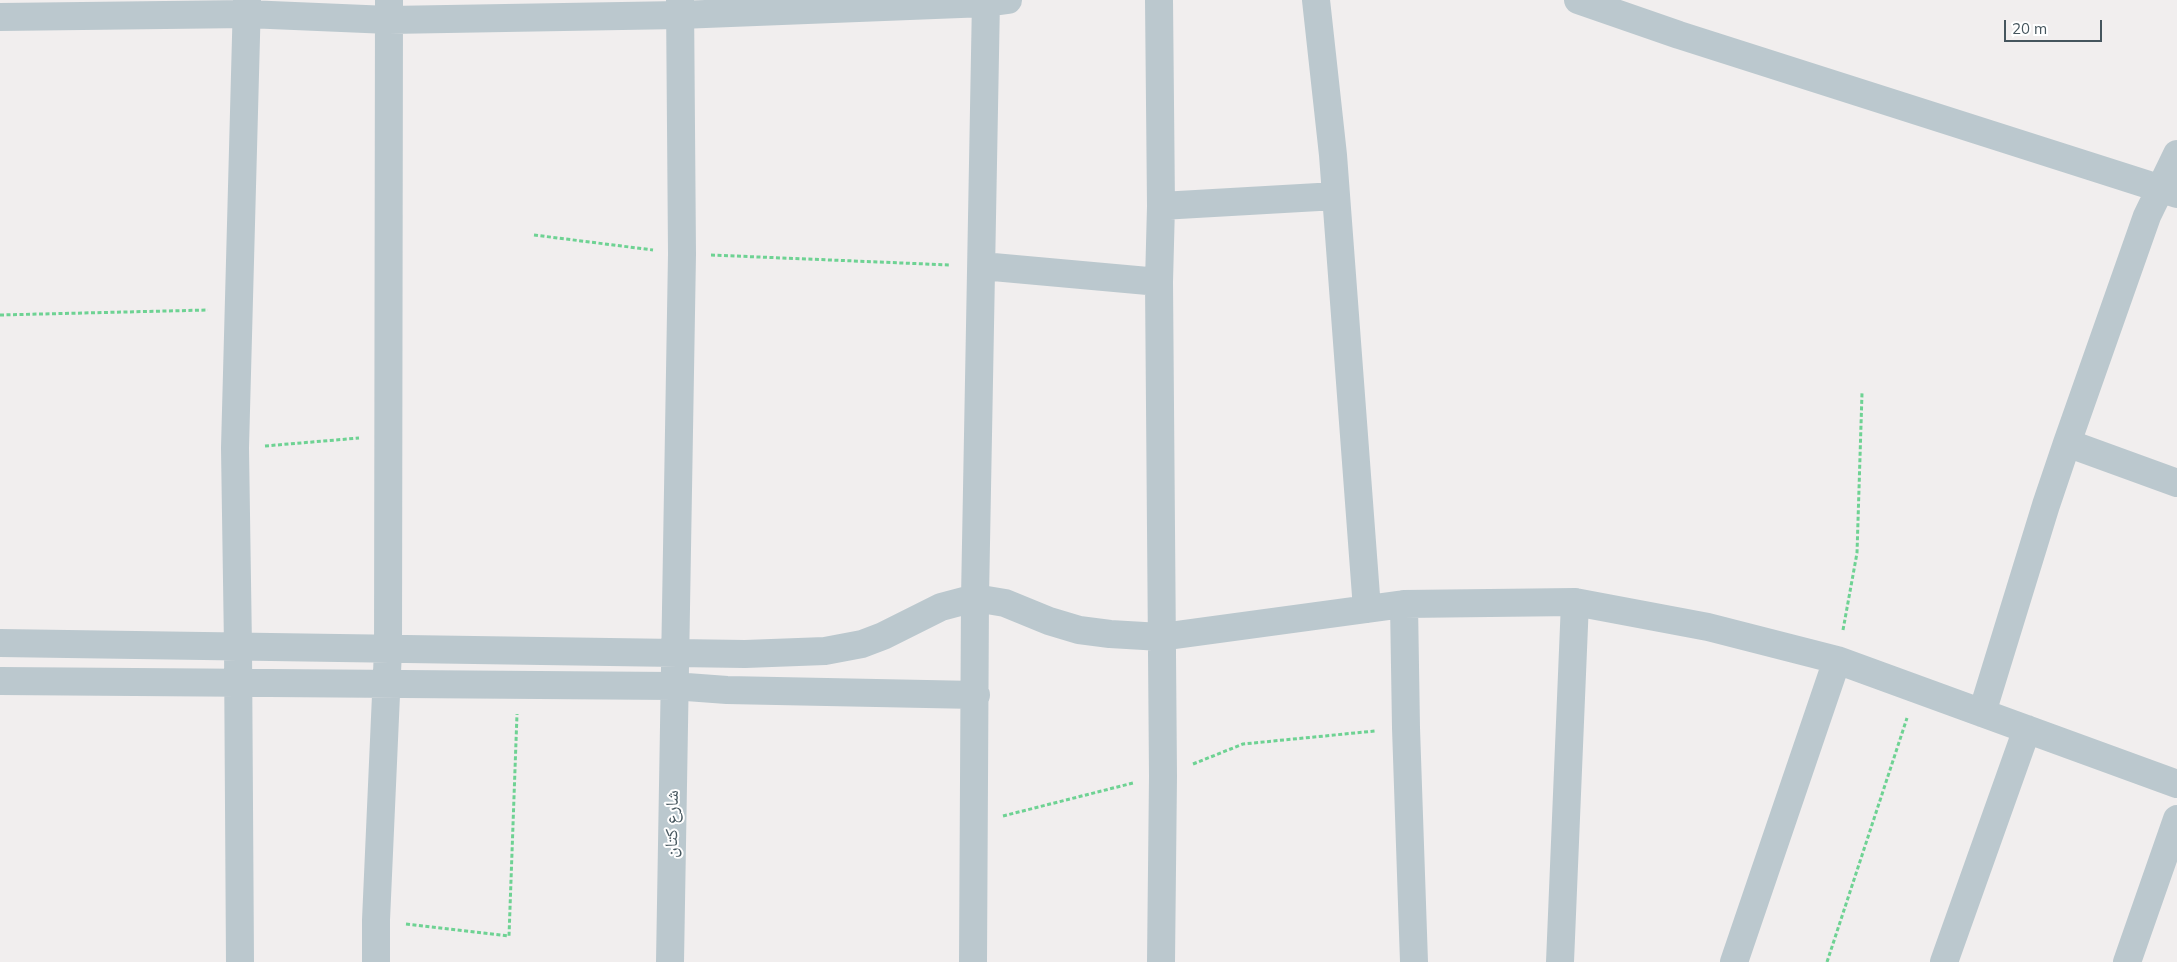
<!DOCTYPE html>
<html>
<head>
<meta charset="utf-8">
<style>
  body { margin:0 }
  #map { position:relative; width:2177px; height:962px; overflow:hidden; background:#f1eeee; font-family:Mulish,sans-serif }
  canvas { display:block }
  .scale { position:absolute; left:2004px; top:20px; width:98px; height:22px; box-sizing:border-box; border:2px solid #45555d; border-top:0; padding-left:6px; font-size:15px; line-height:18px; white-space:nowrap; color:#45555d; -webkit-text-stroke:4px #fff; paint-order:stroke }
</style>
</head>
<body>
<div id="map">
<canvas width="2177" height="962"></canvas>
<div class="scale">20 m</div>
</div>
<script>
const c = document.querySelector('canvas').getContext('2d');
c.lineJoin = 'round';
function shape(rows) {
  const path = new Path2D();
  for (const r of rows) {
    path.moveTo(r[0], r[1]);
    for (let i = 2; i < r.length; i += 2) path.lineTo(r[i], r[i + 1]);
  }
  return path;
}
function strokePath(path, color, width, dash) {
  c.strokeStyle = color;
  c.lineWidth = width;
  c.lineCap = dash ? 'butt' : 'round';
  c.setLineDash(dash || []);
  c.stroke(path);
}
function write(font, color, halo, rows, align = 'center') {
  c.font = font + ' Mulish,"Noto Naskh Arabic",sans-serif';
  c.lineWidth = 4;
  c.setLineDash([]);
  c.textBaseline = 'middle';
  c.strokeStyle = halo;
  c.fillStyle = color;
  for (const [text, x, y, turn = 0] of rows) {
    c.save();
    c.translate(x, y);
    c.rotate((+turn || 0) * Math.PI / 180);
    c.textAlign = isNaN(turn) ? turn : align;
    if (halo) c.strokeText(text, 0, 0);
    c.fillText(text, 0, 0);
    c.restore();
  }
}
strokePath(shape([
  [534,235,653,250],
  [711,255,950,265],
  [0,315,208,310],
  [265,446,359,438],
  [1843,630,1857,553,1862,393],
  [1193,764,1243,744,1375,731],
  [1003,816,1133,783],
  [406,924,509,936,517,714],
  [1827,962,1907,718]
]), '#6ed293', 3, [4, 2.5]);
strokePath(shape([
  [1159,0,1161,206,1159,282,1163,776,1161,962],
  [1316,0,1333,155,1367,609],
  [1578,0,1679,35,2177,194],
  [0,17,247,14,389,20,680,15,986,3,1008,0],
  [1161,206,1336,196],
  [982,266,1159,282],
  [2067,443,2177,483],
  [1404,604,1406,728,1414,962],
  [0,643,745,654,825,651,862,644,883,636,941,607,975,598,1005,603,1049,621,1079,630,1110,634,1161,637,1404,604,1575,602,1708,627,1837,660,2177,784],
  [0,681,673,686,727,690,976,695],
  [1982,713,2046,505,2067,443,2147,216,2177,154],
  [240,962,238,647,235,448,247,0],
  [376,962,376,920,388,650,389,0],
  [670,962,682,254,680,0],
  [973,962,975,598,986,0],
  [1560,962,1575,602],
  [1734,962,1837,660],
  [1944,962,2027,729],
  [2127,962,2177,819]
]), '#bbc8ce', 28);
write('18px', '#45555d', '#fff', [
  ["شارع كتان",672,824,-89]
]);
</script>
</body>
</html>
